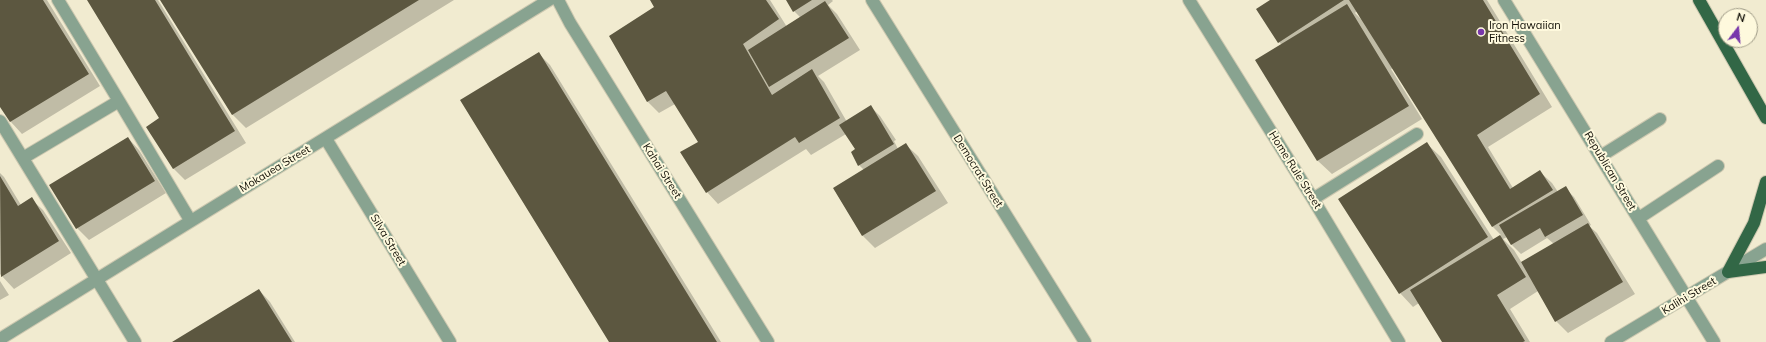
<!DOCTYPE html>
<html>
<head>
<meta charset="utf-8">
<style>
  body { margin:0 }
  #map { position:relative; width:1766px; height:342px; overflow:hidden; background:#f1ebd0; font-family:Mulish,sans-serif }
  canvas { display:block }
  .north { position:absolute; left:1718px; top:8px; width:40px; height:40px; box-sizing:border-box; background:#fef9dd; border:1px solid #9f9b87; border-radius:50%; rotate:16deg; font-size:11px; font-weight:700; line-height:16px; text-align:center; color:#100e05 }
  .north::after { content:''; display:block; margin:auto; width:14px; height:18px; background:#7837ab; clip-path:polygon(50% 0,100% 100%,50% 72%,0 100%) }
</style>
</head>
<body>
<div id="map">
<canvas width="1766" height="342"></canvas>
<div class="north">N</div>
</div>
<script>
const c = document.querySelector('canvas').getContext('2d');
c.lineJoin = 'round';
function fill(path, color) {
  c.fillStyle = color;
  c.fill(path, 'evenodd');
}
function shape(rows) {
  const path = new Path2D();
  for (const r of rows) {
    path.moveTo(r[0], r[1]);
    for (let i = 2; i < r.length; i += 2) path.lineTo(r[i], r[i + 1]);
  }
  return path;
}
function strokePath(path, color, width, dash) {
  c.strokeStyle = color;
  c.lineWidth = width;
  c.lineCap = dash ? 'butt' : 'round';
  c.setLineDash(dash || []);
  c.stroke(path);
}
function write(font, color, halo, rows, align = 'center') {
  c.font = font + ' Mulish,sans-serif';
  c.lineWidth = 4;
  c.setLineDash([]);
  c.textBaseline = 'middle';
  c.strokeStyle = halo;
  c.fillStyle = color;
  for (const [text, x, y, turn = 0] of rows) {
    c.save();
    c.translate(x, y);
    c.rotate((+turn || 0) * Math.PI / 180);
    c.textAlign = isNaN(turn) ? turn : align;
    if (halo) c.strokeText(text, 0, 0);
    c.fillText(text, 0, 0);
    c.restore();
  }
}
fill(shape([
  [0,0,47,0,100,86,22,134,11,122,0,105],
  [88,0,158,0,246,143,185,180,173,168,161,118],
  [161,0,454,0,246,128,232,114],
  [651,0,770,0,787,27,801,18,794,11,787,0,832,0,833,1,828,5,837,14,860,50,818,76,824,82,847,122,871,107,880,116,896,140,894,141,898,149,906,145,918,156,948,203,875,248,863,236,834,189,864,170,859,165,856,150,846,134,811,155,806,149,718,204,707,192,699,142,675,104,659,113,647,101,656,8],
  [1271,0,1487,0,1552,107,1488,147,1513,188,1540,172,1552,183,1558,192,1565,188,1574,197,1591,225,1589,226,1597,233,1635,294,1568,333,1556,321,1538,291,1510,309,1530,342,1444,342,1419,303,1413,307,1400,293,1427,144,1441,157,1494,240,1501,235,1492,226,1393,68,1391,69,1422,119,1332,174,1318,161,1257,60,1282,45,1279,42],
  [1357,11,1361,19,1355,13],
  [1507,237,1512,245,1521,254,1547,238,1554,244,1522,263,1514,250,1503,239],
  [539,54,550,65,721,342,610,342],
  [128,138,139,150,166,193,89,240,77,228],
  [0,173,4,177,21,205,31,199,43,210,71,253,14,289,0,274],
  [0,281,9,295,0,300],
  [259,290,270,302,295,342,174,342]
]), '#0003');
fill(shape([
  [0,0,43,0,89,74,10,122,0,107],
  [87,0,155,0,235,131,173,169,146,127,159,118],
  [160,0,419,0,232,115],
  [650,0,766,0,779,19,743,44,772,95,812,69,840,118,799,143,795,137,706,193,680,152,698,142,666,91,647,102,609,36,654,7],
  [786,0,812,0,793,12],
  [1270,0,1344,0,1278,43,1256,9],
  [1349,0,1483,0,1540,94,1477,135,1510,189,1540,170,1553,190,1492,227],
  [825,1,849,38,769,87,748,50],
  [1347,4,1409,106,1317,161,1255,60],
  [539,52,717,342,609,342,460,100],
  [871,105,894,144,858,166,851,152,855,149,839,125],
  [128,137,155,181,76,229,49,185],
  [1427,142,1488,237,1399,294,1338,199],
  [906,143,936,191,862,236,833,188],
  [0,176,18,206,32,197,59,241,1,277],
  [1566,186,1583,215,1545,237,1540,228,1511,245,1499,225],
  [1588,223,1623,282,1555,322,1521,262],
  [1500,235,1526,277,1497,295,1525,341,1523,342,1442,342,1410,290],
  [259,289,292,342,172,342]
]), '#5c5740');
const minor = shape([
  [558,0,570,23,768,342],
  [872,0,1085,342],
  [1189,0,1313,199,1399,342],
  [1504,0,1714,342],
  [119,101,190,220],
  [0,121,135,342],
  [326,139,450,342],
  [1601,156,1660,119],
  [23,158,119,101,58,0],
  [1313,199,1417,134],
  [1639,218,1718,166],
  [0,339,549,0],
  [1611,342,1766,249]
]);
const major = shape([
  [1699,0,1766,118],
  [1728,272,1754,223,1766,182],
  [1728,272,1766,267]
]);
strokePath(minor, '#cdc8b0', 14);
strokePath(major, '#cdc8b0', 14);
strokePath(minor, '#88a390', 12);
strokePath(major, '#326746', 12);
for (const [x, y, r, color] of [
  [1481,32,4,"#7837ab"]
]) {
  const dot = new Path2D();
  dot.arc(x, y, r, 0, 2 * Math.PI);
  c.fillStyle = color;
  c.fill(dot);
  strokePath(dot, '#fef9dd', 1.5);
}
write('11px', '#100e05', '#fef9dd', [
  ["Iron Hawaiian",1489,26],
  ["Fitness",1489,39]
], 'left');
write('11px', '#100e05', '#fef9dd', [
  ["Mokauea Street",275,169,-31],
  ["Home Rule Street",1295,170,58],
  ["Kahai Street",662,171,58],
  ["Democrat Street",978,171,58],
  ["Republican Street",1610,171,59],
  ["Silva Street",388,240,59],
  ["Kalihi Street",1689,296,-31]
]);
</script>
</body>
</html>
